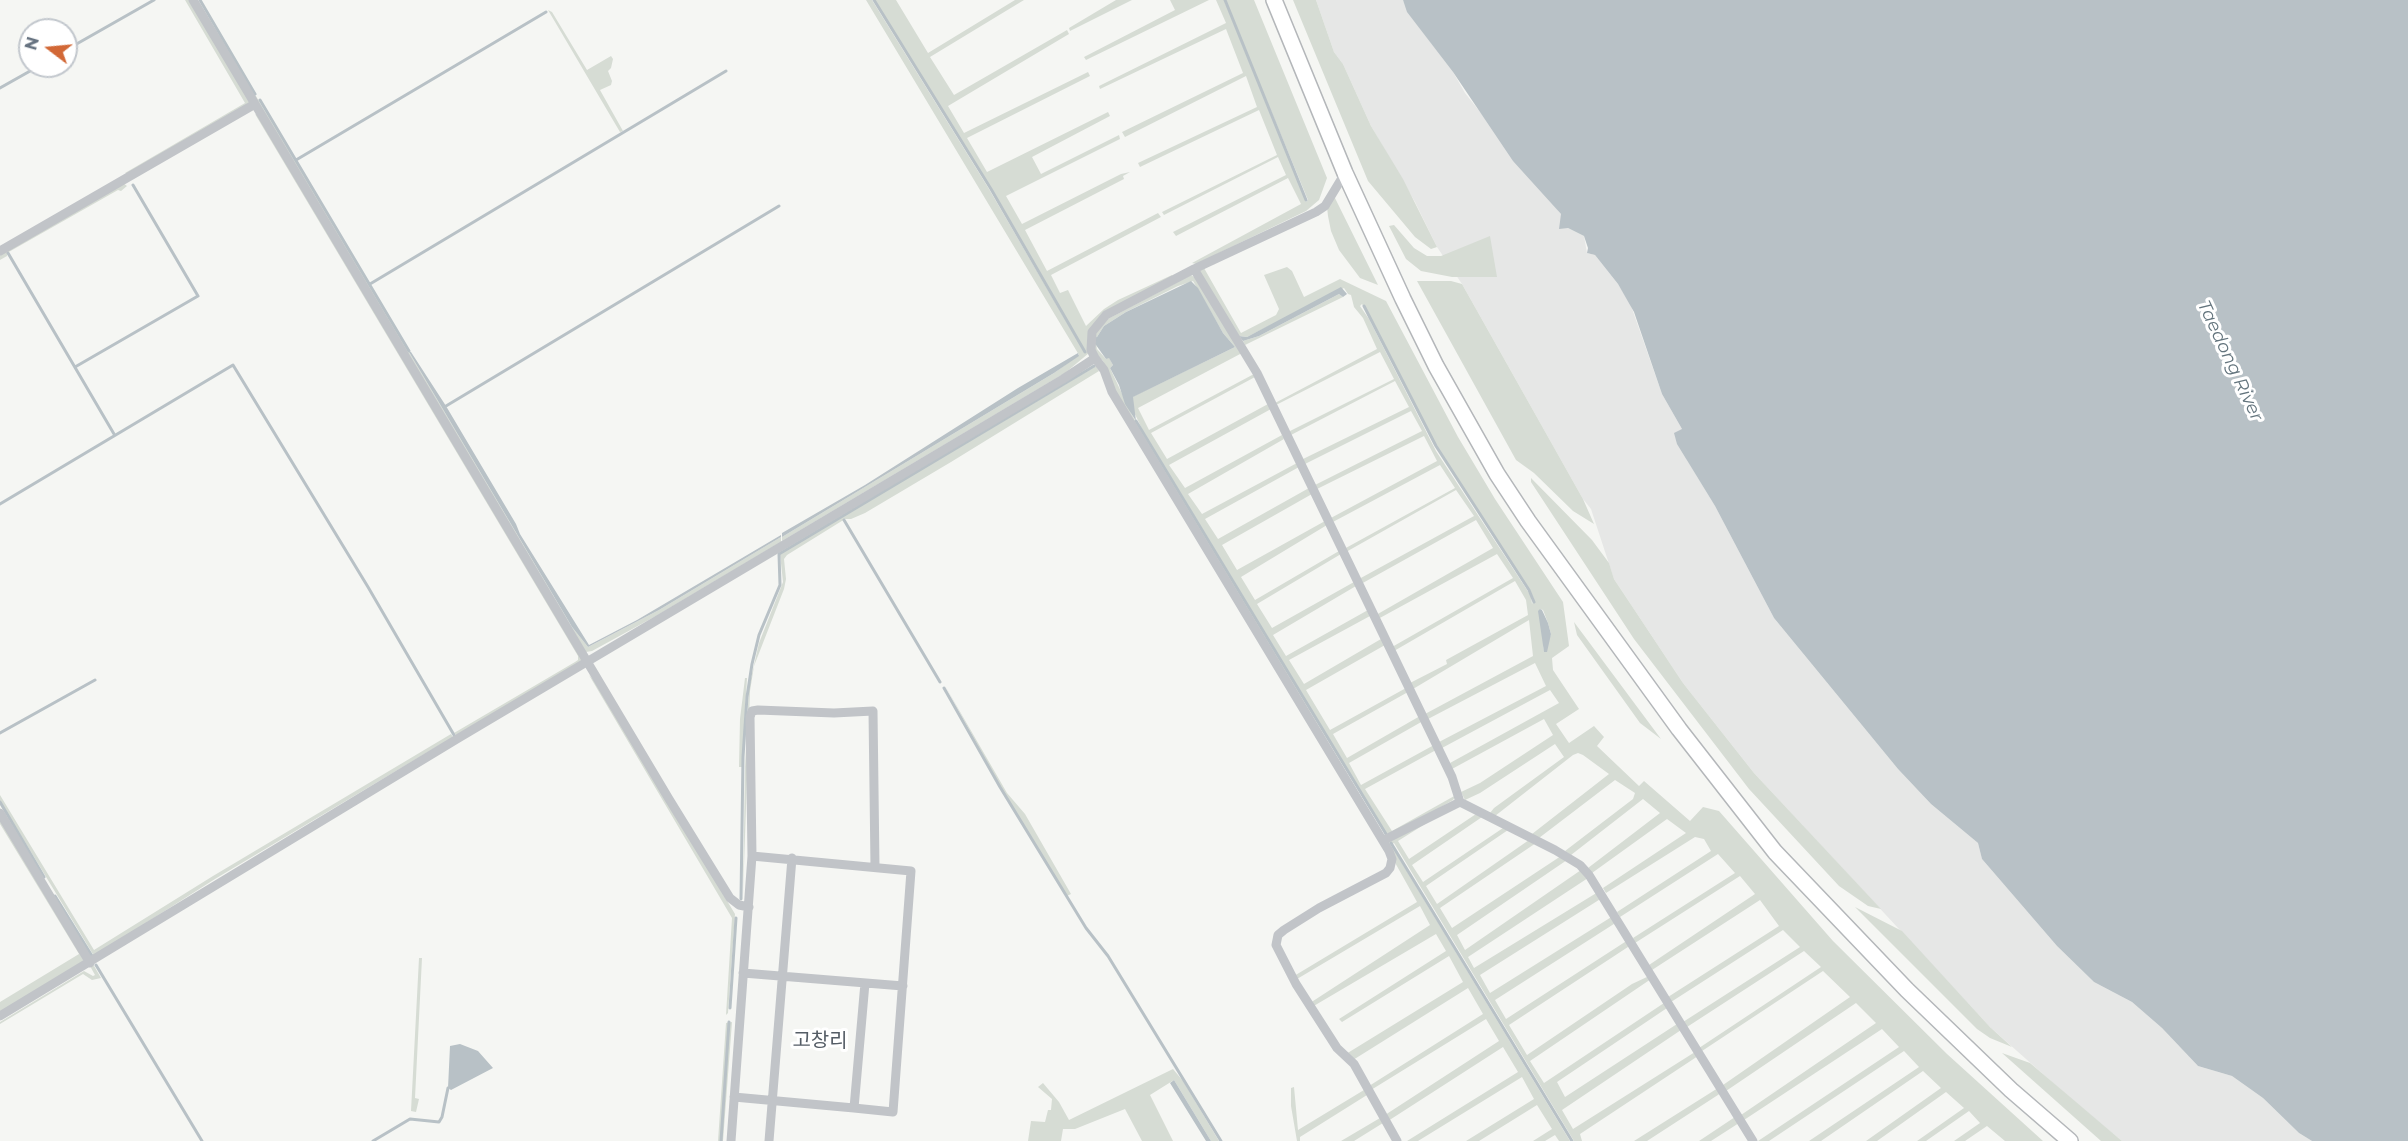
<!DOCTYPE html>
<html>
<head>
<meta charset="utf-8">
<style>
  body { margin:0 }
  #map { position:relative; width:2408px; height:1141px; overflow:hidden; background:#f5f6f3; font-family:Montserrat,sans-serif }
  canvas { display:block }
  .north { position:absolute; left:18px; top:18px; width:60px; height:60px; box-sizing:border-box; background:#fff; border:2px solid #c2c7cd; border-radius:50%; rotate:286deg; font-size:16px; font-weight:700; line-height:24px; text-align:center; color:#677381 }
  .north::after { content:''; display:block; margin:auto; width:21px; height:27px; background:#d26836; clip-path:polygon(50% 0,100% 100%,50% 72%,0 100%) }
</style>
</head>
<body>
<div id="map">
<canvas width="2408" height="1141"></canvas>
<div class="north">N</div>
</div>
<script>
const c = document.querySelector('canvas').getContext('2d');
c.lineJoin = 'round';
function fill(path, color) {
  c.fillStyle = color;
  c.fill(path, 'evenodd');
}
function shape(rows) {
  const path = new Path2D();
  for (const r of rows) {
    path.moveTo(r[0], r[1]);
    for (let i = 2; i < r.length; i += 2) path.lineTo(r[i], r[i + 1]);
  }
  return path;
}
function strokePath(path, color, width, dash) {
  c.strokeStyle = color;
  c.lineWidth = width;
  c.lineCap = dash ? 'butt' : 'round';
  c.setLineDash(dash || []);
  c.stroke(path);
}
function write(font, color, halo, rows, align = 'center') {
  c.font = font + ' Montserrat,"Noto Sans KR",sans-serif';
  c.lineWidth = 6;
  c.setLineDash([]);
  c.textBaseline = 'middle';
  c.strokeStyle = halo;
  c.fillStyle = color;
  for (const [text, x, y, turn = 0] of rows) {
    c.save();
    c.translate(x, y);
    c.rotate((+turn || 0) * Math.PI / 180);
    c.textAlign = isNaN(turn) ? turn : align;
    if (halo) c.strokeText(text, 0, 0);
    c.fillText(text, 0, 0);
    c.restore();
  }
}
fill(shape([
  [1316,0,1403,0,1408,12,1453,72,1465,93,1561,214,1568,228,1584,236,1587,253,1595,255,1618,284,1630,303,1662,394,1682,429,1687,460,1715,506,1774,618,1898,769,1931,804,1978,843,1982,859,2057,946,2094,982,2132,1002,2162,1028,2198,1066,2232,1076,2263,1098,2299,1133,2312,1141,2122,1141,2071,1099,1990,1027,1754,773,1683,683,1614,579,1591,509,1583,499,1462,284,1437,247,1415,202,1371,126,1343,64,1334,52]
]), '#e6e7e6');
fill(shape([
  [185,0,189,0,249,99,249,103,127,174,125,173,245,103],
  [196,0,198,0,332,222,572,627,588,647,659,610,781,537,781,542,656,616,592,651,586,652],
  [866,0,872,0,989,189,1084,352,991,188,874,0,896,0,928,53,1015,0,1024,0,930,57,954,95,1067,30,1069,34,948,106,964,133,1088,72,1090,76,967,138,987,172,1108,112,1110,116,1032,157,1041,174,1119,135,1120,139,1006,196,1022,224,1121,174,1130,172,1123,176,1124,179,1025,230,1047,271,1158,213,1161,217,1051,275,1060,293,1068,290,1086,326,1104,309,1118,300,1172,275,1172,277,1099,318,1089,353,1065,373,782,541,782,537,1054,373,1079,355],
  [1116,0,1132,0,1070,31,1069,28],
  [1170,0,1209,0,1086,60,1084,57,1175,10],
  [1216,0,1224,0,1306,202,1308,200,1225,0,1254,0,1327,178,1319,200,1306,211,1196,264,1192,263,1301,204,1288,178,1176,236,1173,232,1286,175,1278,157,1164,215,1162,212,1277,155,1259,110,1140,167,1138,163,1257,107,1246,76,1125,137,1122,132,1243,73,1226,29,1100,89,1099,86,1226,23],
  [1293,0,1316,0,1334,52,1343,64,1371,126,1403,179,1437,247,1431,249,1415,237,1368,181],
  [548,10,552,12,587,70,611,56,613,59,611,68,608,71,612,81,611,85,600,90,623,131,620,132],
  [255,114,259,116,582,657,580,664,456,735,454,733,575,662,578,660,578,656],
  [123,183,127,186,121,191,118,190,7,253,7,256,0,260,0,254],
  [1334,196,1378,285,1360,278,1339,250,1331,231,1328,216,1327,207],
  [1394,225,1414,248,1427,256,1441,256,1490,236,1497,277,1452,277,1421,271,1406,259,1389,226],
  [1287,267,1292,271,1304,297,1340,279,1386,301,1458,437,1495,499,1563,602,1569,646,1552,658,1553,670,1579,709,1556,724,1569,743,1594,726,1604,737,1597,746,1639,786,1644,781,1690,821,1703,807,1719,811,1833,941,1947,1054,2043,1141,2005,1141,1987,1126,1965,1141,1954,1141,1980,1123,1969,1111,1926,1141,1917,1141,1964,1108,1946,1092,1877,1141,1866,1141,1941,1088,1923,1071,1821,1141,1809,1141,1919,1067,1904,1051,1769,1141,1758,1141,1899,1047,1882,1029,1744,1120,1741,1115,1876,1023,1856,1003,1726,1091,1723,1085,1850,997,1823,971,1702,1051,1699,1048,1821,967,1804,951,1687,1027,1683,1022,1800,947,1783,930,1671,1002,1668,997,1779,926,1760,900,1652,970,1649,965,1755,894,1740,876,1635,943,1633,938,1735,873,1718,854,1620,917,1617,912,1711,851,1704,839,1695,837,1606,893,1603,888,1686,833,1667,819,1592,873,1588,868,1660,813,1643,799,1571,855,1565,851,1633,799,1635,793,1615,780,1539,838,1532,834,1609,774,1583,755,1578,753,1573,755,1495,816,1490,813,1494,808,1564,757,1555,744,1480,793,1465,800,1461,792,1480,783,1553,735,1544,719,1452,769,1450,763,1559,703,1550,690,1442,748,1439,742,1546,686,1535,663,1428,719,1425,714,1533,656,1529,620,1413,689,1410,683,1447,664,1446,660,1528,615,1526,600,1515,581,1394,651,1392,647,1513,578,1497,554,1378,619,1376,615,1493,548,1476,520,1361,584,1359,579,1474,516,1456,490,1346,552,1344,549,1455,488,1440,465,1331,523,1329,519,1437,461,1424,436,1315,490,1313,486,1422,431,1411,411,1303,465,1301,460,1409,407,1395,381,1289,436,1288,432,1394,379,1380,352,1276,405,1275,403,1377,349,1363,318,1354,307,1351,295,1348,294,1344,288,1247,337,1239,336,1199,272,1201,268,1204,268,1241,333,1276,315,1279,309,1264,275],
  [1362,304,1437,446,1530,590,1534,599,1532,604,1531,596,1436,451,1369,319,1360,306],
  [1540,609,1543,610,1548,623,1551,634,1544,652],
  [1191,275,1197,279,1242,353,1138,408,1149,430,1254,374,1255,377,1151,433,1167,459,1268,404,1271,409,1169,465,1185,488,1282,435,1284,439,1188,494,1202,514,1297,463,1299,467,1205,519,1218,539,1309,488,1312,494,1222,545,1237,570,1325,521,1327,525,1241,577,1255,600,1339,551,1341,554,1257,604,1272,628,1354,582,1356,586,1273,635,1286,656,1368,610,1370,616,1289,660,1304,684,1381,639,1385,645,1306,690,1330,730,1406,688,1408,692,1333,734,1347,758,1420,716,1423,721,1349,763,1361,785,1434,745,1436,750,1365,789,1392,831,1456,795,1453,800,1417,821,1387,834,1142,429,1133,410,1132,397,1235,347,1223,333,1193,281,1178,286,1126,312,1104,326,1097,337,1091,338,1104,321],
  [1417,281,1451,281,1462,284,1583,499,1594,524,1573,511,1534,473,1516,460],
  [1339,294,1343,297,1245,345,1243,341,1259,336],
  [1096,342,1097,349,1106,359,1109,357,1113,365,1110,368,1132,415,1385,834,1119,400,1103,361,1093,350],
  [1096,366,1099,371,951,462,865,513,851,519,845,519,787,555,784,559,786,579,784,589,754,666,750,691,743,895,745,767,749,687,759,643,783,582,780,554],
  [1531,478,1592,540,1609,563,1614,579,1683,683,1754,773,1881,909,1868,906,1839,886,1749,789,1634,639,1531,482],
  [1574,622,1661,739,1640,723,1577,635],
  [589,675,595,681,735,914,728,1013,726,1015,732,918],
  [745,678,747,678,742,767,739,767,740,719],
  [944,684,1007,793,1025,814,1071,894,1067,896,1001,787],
  [451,734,453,737,215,879,94,956,0,801,0,795,94,950,213,876],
  [1476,814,1482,817,1412,865,1423,882,1503,828,1508,830,1426,886,1437,904,1529,840,1536,843,1440,908,1452,928,1561,856,1567,860,1457,935,1465,950,1581,870,1588,878,1468,957,1474,968,1598,892,1602,898,1480,975,1490,993,1613,916,1617,922,1495,1000,1506,1019,1628,940,1631,945,1509,1025,1527,1055,1632,984,1649,976,1651,979,1530,1061,1544,1083,1664,1003,1667,1008,1557,1082,1565,1097,1677,1024,1681,1030,1562,1110,1573,1129,1695,1052,1698,1056,1580,1134,1582,1141,1574,1141,1394,843,1391,845,1570,1141,1559,1141,1555,1135,1545,1141,1533,1141,1552,1129,1537,1105,1479,1141,1466,1141,1534,1099,1522,1077,1418,1141,1407,1141,1518,1072,1503,1047,1388,1121,1385,1115,1499,1041,1486,1019,1371,1090,1369,1086,1483,1014,1468,988,1353,1060,1346,1054,1463,982,1449,956,1342,1022,1339,1019,1446,951,1436,934,1312,1007,1310,1003,1430,925,1420,906,1297,979,1294,976,1417,902,1393,859,1388,842,1433,819,1398,841,1409,859],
  [0,819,84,958,83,962,0,1012,0,1002,79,954,0,824],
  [1855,907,1902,931,1990,1027,2012,1047,1990,1038,1977,1029],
  [419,958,422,958,415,1098,419,1099,416,1112,411,1111],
  [93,964,101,978,92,980,83,974,0,1024,0,1022,84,971,93,976,95,975,90,966],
  [732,1022,723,1141,718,1141,726,1023],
  [2002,1053,2030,1063,2122,1141,2101,1141],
  [1173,1069,1183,1081,1219,1141,1211,1141,1174,1080,1150,1095,1173,1141,1142,1141,1125,1109,1075,1129,1063,1129,1061,1141,1028,1141,1031,1121,1045,1122,1048,1110,1051,1110,1052,1099,1038,1087,1043,1083,1059,1102,1069,1120],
  [1294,1087,1298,1130,1364,1090,1367,1095,1300,1137,1300,1141,1297,1141,1291,1106,1291,1088],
  [1718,1088,1721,1093,1647,1141,1634,1141],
  [1735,1117,1739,1123,1711,1141,1699,1141],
  [1380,1118,1383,1123,1354,1141,1341,1141]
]), '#d6dcd4');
fill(shape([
  [1403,0,2408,0,2408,1141,2312,1141,2299,1133,2263,1098,2232,1076,2198,1066,2162,1028,2132,1002,2094,982,2057,946,1982,859,1978,843,1931,804,1898,769,1774,618,1715,506,1677,444,1674,433,1682,429,1662,394,1634,312,1618,284,1595,255,1587,253,1588,248,1584,236,1568,228,1559,229,1561,214,1513,161,1453,72,1407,12],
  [1191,281,1198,288,1223,333,1235,347,1133,397,1136,421,1125,404,1119,385,1110,368,1113,365,1109,358,1106,359,1091,338,1097,337,1104,326,1126,312],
  [1341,287,1347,294,1343,297,1339,294,1259,336,1243,341,1239,336,1247,337],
  [409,352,411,352,446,406,516,524,520,534,589,645,637,620,781,535,781,537,659,610,588,647,572,627],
  [1078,353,1079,356,1054,373,782,537,782,533,865,485,1018,388],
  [1540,609,1542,610,1548,623,1551,634,1547,652,1544,652,1538,611],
  [460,1044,478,1051,493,1068,451,1090,448,1088,450,1046],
  [1174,1080,1211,1141,1206,1141,1170,1083]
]), '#b8c1c6');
strokePath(shape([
  [200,0,255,94],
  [874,0,991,189,1085,352],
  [1225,0,1306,200],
  [66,50,154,0],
  [0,88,39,66],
  [260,100,409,351],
  [296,160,546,12],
  [8,253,114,434],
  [370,284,726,71],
  [1364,306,1436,446,1529,590,1534,602],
  [75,367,198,296,133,185],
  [446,406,779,206],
  [1136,421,1386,834],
  [0,504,233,365,368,587,454,735],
  [844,520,940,682],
  [944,688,1000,787,1086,928,1108,956,1221,1141],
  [0,733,95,680],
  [0,802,44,877],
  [1391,843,1572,1141],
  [55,896,92,956],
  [741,899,743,757,747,697,752,664,759,635,780,585,779,554,1094,366],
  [96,965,202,1141],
  [730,1008,736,918],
  [373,1141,410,1119,439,1122,442,1117,448,1088],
  [721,1141,729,1022]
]), '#b8c1c6', 3);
const trunk = shape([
  [1274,0,1345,173,1403,299,1436,366,1497,474,1528,521,1679,729,1775,852,1907,990,2011,1090,2070,1141]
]);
strokePath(trunk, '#b4b7ba', 18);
strokePath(shape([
  [193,0,669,799,730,898,739,905,749,907],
  [0,251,255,104],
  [1194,269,1257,373,1452,777,1460,802,1555,850,1580,865,1589,875,1753,1141],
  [1095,358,1104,370,1112,392,1389,851,1392,859,1390,868,1386,873,1319,908,1284,930,1278,935,1276,945,1296,984,1337,1048,1354,1064,1397,1141],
  [0,813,90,963],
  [1384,840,1460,802],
  [752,856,911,871,893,1112,854,1108],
  [743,973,903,986],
  [0,1016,457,739,1063,379,1095,358,1091,350,1092,332,1106,315,1194,269,1316,212,1325,206,1345,173],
  [734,1097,854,1108,865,983],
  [731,1141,752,856,750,717,752,711,758,710,834,713,873,711,875,867],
  [769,1141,792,858]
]), '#c1c4c8', 9);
strokePath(trunk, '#fff', 15);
write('italic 18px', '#63747d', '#fff', [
  ["Taedong River",2230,361,65]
]);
write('20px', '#555d66', '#fff', [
  ["고창리",820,1041]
]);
</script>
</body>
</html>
